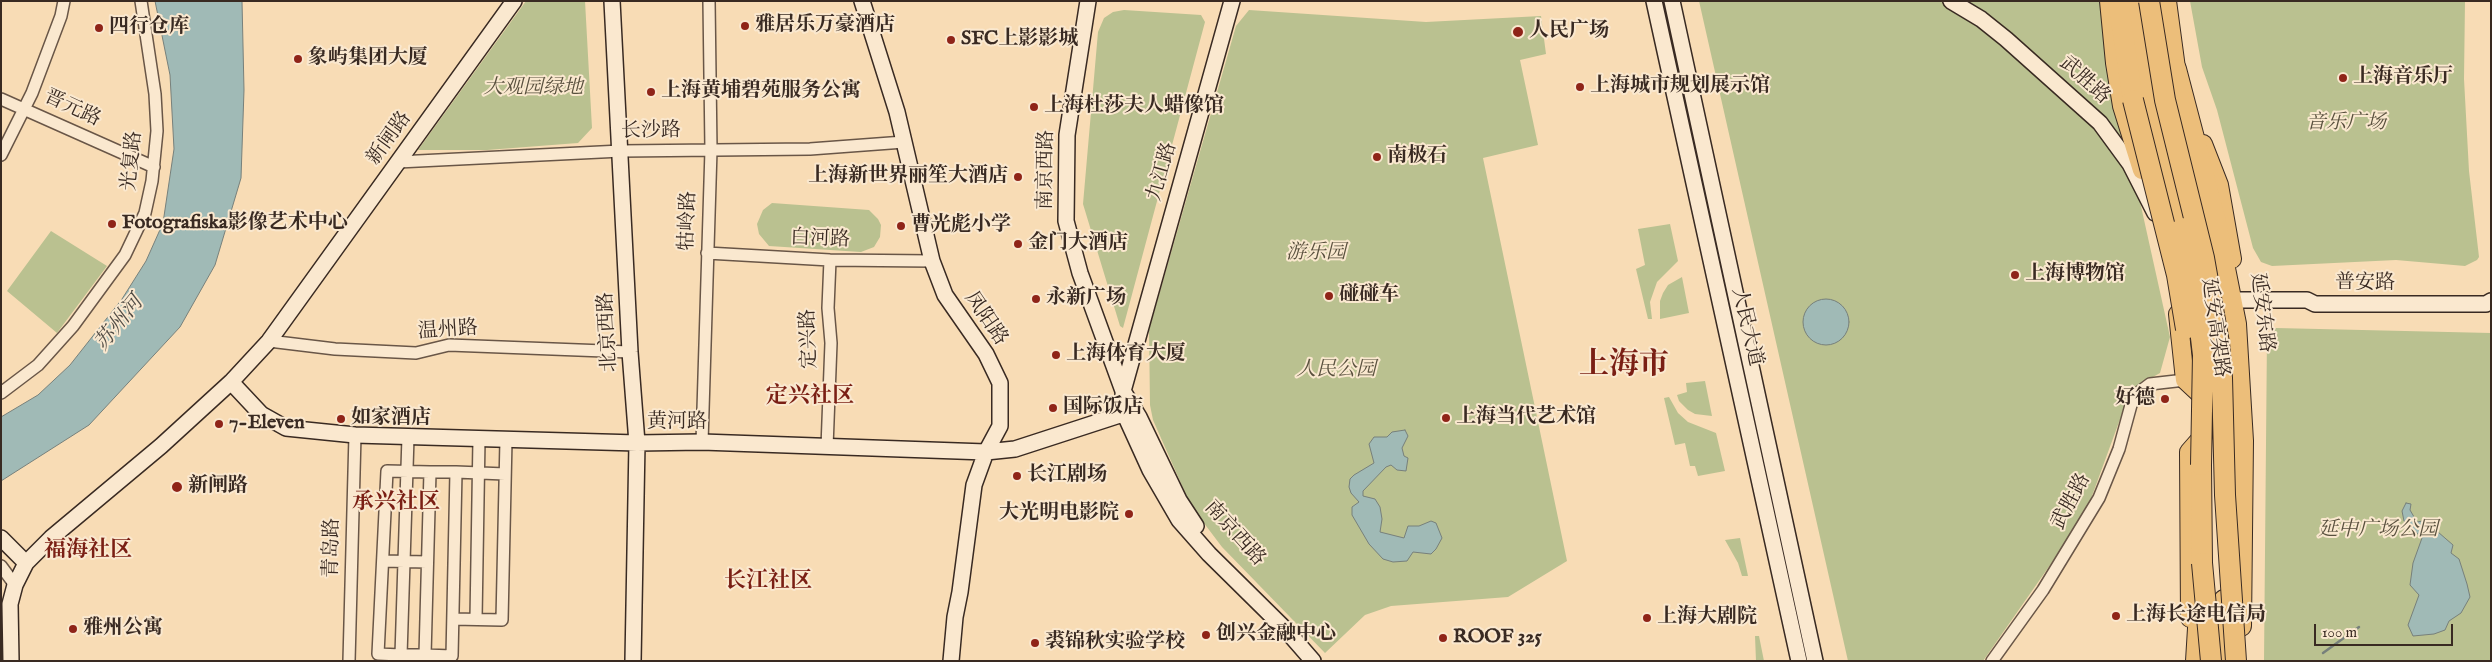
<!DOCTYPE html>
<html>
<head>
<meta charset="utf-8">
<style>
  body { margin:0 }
  #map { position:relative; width:2492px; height:662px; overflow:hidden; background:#f8dcb5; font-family:"IM FELL English",serif }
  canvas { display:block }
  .frame { position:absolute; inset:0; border:2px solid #392a22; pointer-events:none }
  .scale { position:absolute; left:2314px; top:624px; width:139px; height:22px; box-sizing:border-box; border:2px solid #392a22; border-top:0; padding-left:6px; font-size:15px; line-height:18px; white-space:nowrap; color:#392a22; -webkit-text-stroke:4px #fae8cf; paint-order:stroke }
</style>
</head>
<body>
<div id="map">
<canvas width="2492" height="662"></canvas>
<div class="frame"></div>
<div class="scale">100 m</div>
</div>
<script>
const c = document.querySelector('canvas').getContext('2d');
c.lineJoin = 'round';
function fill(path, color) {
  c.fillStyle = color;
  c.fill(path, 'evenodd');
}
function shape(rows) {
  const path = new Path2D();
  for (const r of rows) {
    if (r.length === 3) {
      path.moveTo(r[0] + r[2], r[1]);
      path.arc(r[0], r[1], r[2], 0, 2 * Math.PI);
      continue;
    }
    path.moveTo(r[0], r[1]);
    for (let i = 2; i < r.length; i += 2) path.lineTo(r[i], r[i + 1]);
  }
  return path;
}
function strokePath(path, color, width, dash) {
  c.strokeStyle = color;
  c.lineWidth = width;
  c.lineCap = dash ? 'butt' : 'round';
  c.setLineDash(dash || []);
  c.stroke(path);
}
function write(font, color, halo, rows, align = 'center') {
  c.font = font + ' "IM FELL English","Noto Serif SC",serif';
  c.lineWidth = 4;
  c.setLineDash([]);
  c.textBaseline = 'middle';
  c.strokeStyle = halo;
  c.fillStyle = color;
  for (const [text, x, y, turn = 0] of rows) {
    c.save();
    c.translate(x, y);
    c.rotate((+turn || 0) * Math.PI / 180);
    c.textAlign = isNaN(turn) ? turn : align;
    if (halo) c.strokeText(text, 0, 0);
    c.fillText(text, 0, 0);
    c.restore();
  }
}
fill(shape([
  [526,1,585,1,592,128,578,143,487,150,418,150],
  [1699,1,2103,1,2115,89,2170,337,2160,373,2135,387,2119,422,2085,515,1983,661,1848,661],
  [2190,1,2465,1,2464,79,2469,171,2479,257,2477,260,2465,266,2396,260,2272,266,2261,262,2253,248,2217,110,2202,67],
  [1124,10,1201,15,1205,22,1123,328,1120,326,1083,204,1098,32,1104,18,1113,12],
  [1249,10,1426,22,1541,16,1546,54,1520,60,1538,145,1483,158,1567,561,1508,597,1391,606,1365,615,1325,653,1222,547,1191,506,1153,420,1150,405,1149,330,1236,26],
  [772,203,869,210,878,219,881,225,880,237,874,247,861,252,769,246,759,234,757,224,763,210],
  [1670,224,1678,261,1657,282,1650,302,1652,319,1648,319,1636,269,1645,265,1638,229],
  [51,231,107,266,57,333,7,291],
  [1682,277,1689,313,1660,319,1660,301,1663,293,1668,285],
  [2276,328,2491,333,2491,661,2264,661,2267,335],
  [1705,381,1712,416,1695,414,1688,410,1679,401,1677,395,1687,392,1686,383],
  [1669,397,1678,413,1688,422,1716,433,1725,471,1698,476,1695,466,1690,466,1685,443,1675,445,1664,398],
  [1740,538,1748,576,1742,576,1738,563,1725,540],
  [1755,636,1759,636,1764,661,1756,661]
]), '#bac190');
const water = shape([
  [155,1,242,1,244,90,241,178,215,265,180,327,89,425,1,481,1,417,38,395,70,365,122,299,146,261,163,223,174,149,170,75,155,1],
  [1826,322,23],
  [1405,430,1408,436,1402,448,1404,456,1408,458,1406,471,1397,470,1391,465,1386,467,1363,491,1363,496,1375,499,1380,507,1382,519,1380,532,1404,538,1408,526,1419,526,1431,521,1436,523,1442,538,1436,549,1431,554,1413,552,1407,561,1393,562,1383,559,1369,544,1352,515,1352,507,1359,502,1351,493,1349,487,1350,479,1354,475,1374,463,1369,444,1374,437,1387,437,1392,432,1405,430],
  [2406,503,2411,504,2410,510,2417,522,2433,519,2438,532,2453,545,2451,553,2459,559,2467,584,2470,597,2461,613,2449,621,2445,630,2434,634,2413,636,2408,625,2419,595,2410,585,2413,563,2422,538,2404,521,2402,511,2406,503]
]);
fill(water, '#a0bab6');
strokePath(water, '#77807b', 1);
strokePath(shape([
  [2323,653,2359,627]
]), '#77807b', 2.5);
const street = shape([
  [1,99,154,167],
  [1,155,32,93,61,16,64,1],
  [398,162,621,151,810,149,904,142],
  [707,253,830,260,932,261],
  [269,341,335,349,416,353,449,345,630,352],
  [1,393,38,365,73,326,125,255,145,213,152,181,157,131,155,94,141,1],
  [702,442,711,150,709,1],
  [827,447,831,343,828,308,830,260],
  [456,472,505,474],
  [383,561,427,562],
  [1,566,15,585],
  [453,619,502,620,506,440],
  [476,619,479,439],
  [401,655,408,437],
  [349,661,355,435],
  [424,661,425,655,430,472,387,471,378,654,401,655,425,655,452,656,456,472,430,472],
  [1992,661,2043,590,2099,498,2119,449,2131,405,2138,393,2150,384,2185,380]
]);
const secondary = shape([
  [612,1,630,352,637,443,633,661],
  [862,1,897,112,932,261,945,295,986,354,1000,383,1000,426,986,452,974,485,960,592,955,617,951,661],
  [1088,1,1067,135,1066,221,1080,273,1123,391,1139,417,1179,500,1196,526],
  [1232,1,1123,391,1124,413,1150,470,1179,520,1209,554,1286,630,1313,661],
  [1654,1,1799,661],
  [1672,1,1815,661],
  [1951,1,1981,19,2006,39,2100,123,2130,164,2155,213],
  [2238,300,2307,300,2315,304,2486,304,2491,301],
  [231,382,261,414,286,428,355,435,637,443,702,442,986,452,1015,449,1135,410],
  [1,538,26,563],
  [11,661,10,604,15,585,26,563,51,538,161,446,231,382,269,341,514,1]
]);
const primary = shape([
  [2109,1,2115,63,2122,106,2142,170],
  [2132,1,2142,70,2156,140,2183,243],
  [2167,1,2178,83],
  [2203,144,2219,185,2232,259],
  [2178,314,2185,380,2200,394],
  [2190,618,2189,452,2203,436]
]);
const highway = shape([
  [2118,1,2133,100],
  [2176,69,2215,218,2236,324,2243,441,2241,626],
  [2196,661,2202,563,2201,465],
  [2224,661,2224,600]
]);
strokePath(street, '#695647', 14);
strokePath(secondary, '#392a22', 18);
strokePath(primary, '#392a22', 20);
strokePath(highway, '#392a22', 22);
strokePath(street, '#fae8cf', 11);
strokePath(secondary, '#fae8cf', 15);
strokePath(primary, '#ecbe7a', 18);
strokePath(highway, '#ecbe7a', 20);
const highwayBridge = shape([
  [2149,1,2165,100,2204,258,2219,343,2222,378,2225,495,2236,661],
  [2133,100,2177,275,2186,329],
  [2182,228,2196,295,2203,355,2201,465],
  [2202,563,2211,661]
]);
strokePath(highwayBridge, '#392a22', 22, []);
strokePath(highwayBridge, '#ecbe7a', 20);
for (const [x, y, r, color] of [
  [745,26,5,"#8f2418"],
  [99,28,5,"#8f2418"],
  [1518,32,6,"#8f2418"],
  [951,40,5,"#8f2418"],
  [298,59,5,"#8f2418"],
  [2343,78,5,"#8f2418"],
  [1580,87,5,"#8f2418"],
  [651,92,5,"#8f2418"],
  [1034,107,5,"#8f2418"],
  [1377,157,5,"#8f2418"],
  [1018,177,5,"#8f2418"],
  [112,224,5,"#8f2418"],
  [901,226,5,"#8f2418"],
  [1018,244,5,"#8f2418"],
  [2015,275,5,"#8f2418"],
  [1329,296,5,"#8f2418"],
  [1036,299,5,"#8f2418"],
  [1056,355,5,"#8f2418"],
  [2165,399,5,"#8f2418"],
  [1053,408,5,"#8f2418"],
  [1446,418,5,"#8f2418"],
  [341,419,5,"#8f2418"],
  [219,424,5,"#8f2418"],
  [1017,476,5,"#8f2418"],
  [177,487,6,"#8f2418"],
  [1129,514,5,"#8f2418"],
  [2116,616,5,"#8f2418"],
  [1647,618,5,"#8f2418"],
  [73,629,5,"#8f2418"],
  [1206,635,5,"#8f2418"],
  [1443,638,5,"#8f2418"],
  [1035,643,5,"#8f2418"]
]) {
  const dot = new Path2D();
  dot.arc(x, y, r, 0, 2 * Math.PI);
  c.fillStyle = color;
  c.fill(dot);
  strokePath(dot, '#fae8cf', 2);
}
write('bold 20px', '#392a22', '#fae8cf', [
  ["雅居乐万豪酒店",755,26],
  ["四行仓库",109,28],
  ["人民广场",1529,32],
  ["SFC上影影城",961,40],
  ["象屿集团大厦",308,59],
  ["上海音乐厅",2353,78],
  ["上海城市规划展示馆",1590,87],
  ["上海黄埔碧苑服务公寓",661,92],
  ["上海杜莎夫人蜡像馆",1044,107],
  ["南极石",1387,157],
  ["上海新世界丽笙大酒店",1008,177,"right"],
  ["Fotografiska影像艺术中心",122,224],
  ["曹光彪小学",911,226],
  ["金门大酒店",1028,244],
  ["上海博物馆",2025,275],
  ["碰碰车",1339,296],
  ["永新广场",1046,299],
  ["上海体育大厦",1066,355],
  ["好德",2155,399,"right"],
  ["国际饭店",1063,408],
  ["上海当代艺术馆",1456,418],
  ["如家酒店",351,419],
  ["7-Eleven",229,424],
  ["长江剧场",1027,476],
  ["新闸路",188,487],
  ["大光明电影院",1119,514,"right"],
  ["上海长途电信局",2126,616],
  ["上海大剧院",1657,618],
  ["雅州公寓",83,629],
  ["创兴金融中心",1216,635],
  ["ROOF 325",1453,638],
  ["裘锦秋实验学校",1045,643]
], 'left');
write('20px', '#392a22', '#fae8cf', [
  ["武胜路",2084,81,42],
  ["晋元路",72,109,25],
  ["长沙路",651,132,-1],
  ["新闸路",390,139,-54],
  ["光复路",133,161,-84],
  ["南京西路",1047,170,-89],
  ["九江路",1163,172,-74],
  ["牯岭路",689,221,-88],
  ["白河路",820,240,2],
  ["普安路",2365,284],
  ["延安东路",2261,313,83],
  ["凤阳路",985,319,56],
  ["人民大道",1746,327,77],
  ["延安高架路",2214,328,82],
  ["温州路",448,331,-4],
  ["北京西路",609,332,-93],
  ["定兴路",810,339,-92],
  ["黄河路",677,423],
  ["武胜路",2072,502,-62],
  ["南京西路",1234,534,48],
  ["青岛路",333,548,-89]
]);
write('italic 20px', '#59503e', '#fae8cf', [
  ["大观园绿地",533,89],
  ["音乐广场",2346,124],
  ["游乐园",1316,254],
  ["人民公园",1336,371],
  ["延中广场公园",2378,531]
]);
write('italic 21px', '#534e47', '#fae8cf', [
  ["苏州河",120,324,-51]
]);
write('bold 22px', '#7a1f14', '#fae8cf', [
  ["定兴社区",810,397],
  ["承兴社区",396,503],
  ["福海社区",88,551],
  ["长江社区",768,582]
]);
write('bold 30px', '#7a1f14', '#fae8cf', [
  ["上海市",1624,367]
]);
</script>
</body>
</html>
